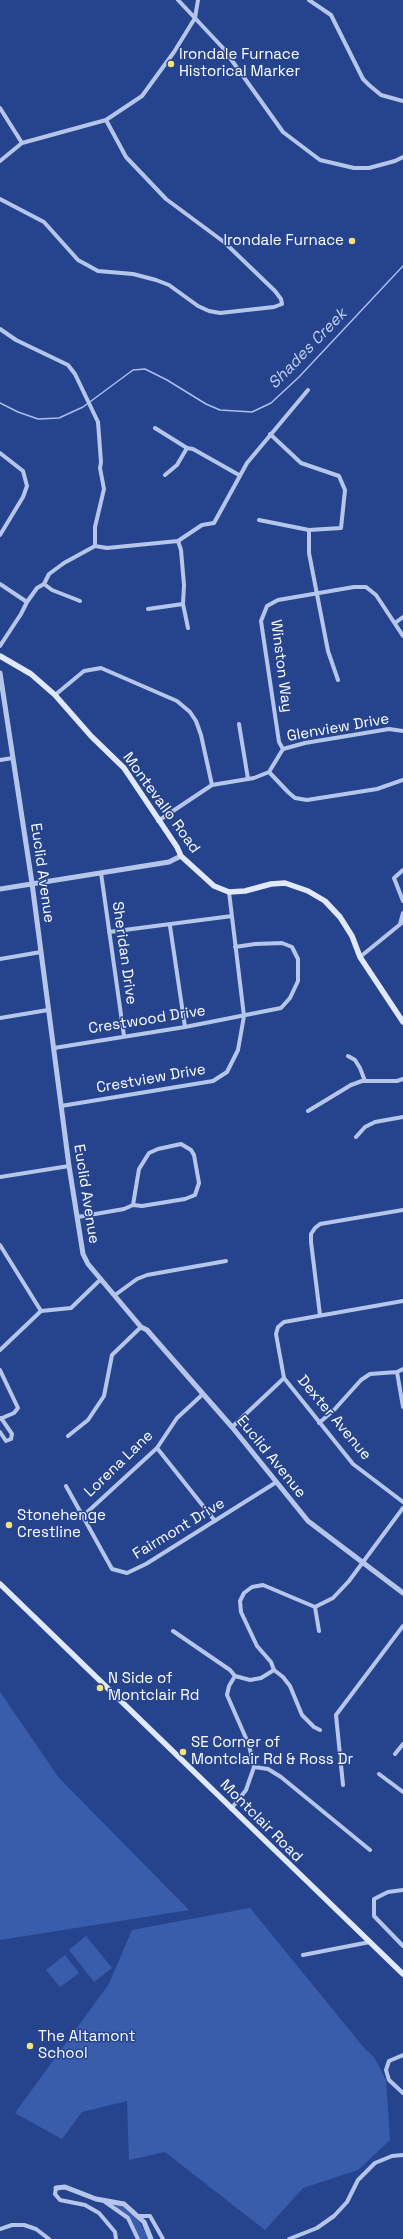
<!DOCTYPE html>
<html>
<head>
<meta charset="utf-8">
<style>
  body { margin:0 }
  canvas { display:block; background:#26448e }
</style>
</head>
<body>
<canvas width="403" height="2239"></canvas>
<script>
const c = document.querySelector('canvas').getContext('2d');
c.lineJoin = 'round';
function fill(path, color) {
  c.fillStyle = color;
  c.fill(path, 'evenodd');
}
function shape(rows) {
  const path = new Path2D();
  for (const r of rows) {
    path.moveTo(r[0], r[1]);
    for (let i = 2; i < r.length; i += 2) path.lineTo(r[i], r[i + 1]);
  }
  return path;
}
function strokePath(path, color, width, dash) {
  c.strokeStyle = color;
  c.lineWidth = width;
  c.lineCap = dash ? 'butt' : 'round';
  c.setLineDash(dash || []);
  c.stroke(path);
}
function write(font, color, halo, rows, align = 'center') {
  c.font = font + ' "Space Grotesk",sans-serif';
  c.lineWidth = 3;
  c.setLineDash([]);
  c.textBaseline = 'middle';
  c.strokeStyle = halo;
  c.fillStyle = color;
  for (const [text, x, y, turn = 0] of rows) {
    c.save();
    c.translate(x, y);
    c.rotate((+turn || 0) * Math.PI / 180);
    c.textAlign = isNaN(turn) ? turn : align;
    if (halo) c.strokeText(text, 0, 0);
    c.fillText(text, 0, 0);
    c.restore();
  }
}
fill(shape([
  [0,1692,59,1778,189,1910,0,1940],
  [250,1908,365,2049,374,2057,386,2080,390,2140,358,2170,303,2188,265,2230,165,2152,129,2160,127,2101,82,2112,62,2139,15,2113,109,1984,132,1930],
  [86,1936,112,1968,94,1982,69,1950],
  [65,1955,79,1973,60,1987,46,1970],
  [111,2203,123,2207,137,2218,149,2239,140,2239,129,2217]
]), '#3a5dab');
strokePath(shape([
  [0,403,18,412,38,419,59,418,83,407,133,370,145,369,167,380,206,404,220,410,252,412,271,403,299,377,403,266]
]), '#aabfec', 1.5);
strokePath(shape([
  [178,0,223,48,283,132,320,160,354,168,369,168,395,161,403,157],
  [309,0,331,15,363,79,369,85,381,95,403,101],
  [0,108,22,143],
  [0,161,22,143,106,120,142,96,174,52,195,18,198,0],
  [0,199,44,222,78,260,98,271,133,274,156,280,169,285,198,306,209,311,220,313,274,307,282,304,281,299,275,291,224,242,166,199,126,157,106,120],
  [0,329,16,340,68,365,75,374,98,422,101,462,100,468,104,489,95,527,95,546],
  [155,428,187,448,193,449,239,475],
  [0,453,23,471,27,486,23,497,0,535],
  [165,475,177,465,187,448],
  [259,520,309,530,341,528,345,490,339,476,301,463,270,434],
  [309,530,309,553,328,651,338,680],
  [178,541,181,550,184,585,183,604,188,628],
  [0,584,27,602],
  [44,584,52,590,80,601],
  [148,609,183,604],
  [395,623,403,617],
  [0,646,21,614,27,602,37,588,44,584,49,574,64,563,95,546,107,548,178,541,202,525,214,523,247,463,308,390],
  [55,695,84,671,101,668,177,701,190,712,196,721,201,735,212,785],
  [239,724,248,779],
  [283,749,279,742,261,621,267,606,278,600,354,587,366,587,376,595,403,636],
  [0,760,13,758],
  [269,772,288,792,295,798,307,800,377,789,403,780],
  [158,821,212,785,254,778,269,772,283,749,305,743,389,729,403,731],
  [403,870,394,878,403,901],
  [101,873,124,1036],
  [400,924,403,913],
  [170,926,185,1027],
  [109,932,232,916],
  [360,957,403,922],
  [0,959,41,952],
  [0,1018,48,1010],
  [54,1048,185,1027,281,1008,290,998,298,981,298,959,292,947,282,943,255,944,235,947],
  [348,1056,355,1060,360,1068,365,1081],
  [61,1106,213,1081,227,1072,238,1050,244,1016,229,892],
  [308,1111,351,1085,362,1081,397,1081,403,1079],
  [356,1137,365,1127,375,1122,403,1117],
  [0,1177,69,1166],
  [78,1217,124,1209,133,1205,142,1206,185,1199,195,1195,199,1183,194,1155,191,1150,181,1144,158,1149,149,1153,139,1169,133,1205],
  [0,1245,41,1311],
  [115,1295,137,1279,147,1275,226,1261],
  [320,1315,311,1242,311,1234,315,1228,320,1224,403,1210],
  [0,1350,41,1311,71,1308,101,1279],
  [0,1370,18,1408,14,1413,0,1419],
  [397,1372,403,1407],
  [284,1378,353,1464,403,1502],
  [319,1423,334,1410,361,1380,370,1374,397,1372,403,1369],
  [232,1427,284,1378,276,1334,278,1327,284,1322,403,1301],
  [0,1432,6,1441,11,1439,12,1434,1,1418],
  [68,1436,88,1420,104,1396,112,1355,141,1327],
  [157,1448,215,1521],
  [66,1486,112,1569,127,1573,146,1564,275,1483],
  [83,1516,157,1448,177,1418,203,1394],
  [315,1607,319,1631],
  [173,1631,230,1670,235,1676,250,1680,261,1678,274,1670],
  [274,1670,271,1662,257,1646,241,1612,240,1601,244,1593,252,1587,263,1585,315,1607,333,1598,349,1581,403,1508],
  [274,1670,283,1677,290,1686,302,1715,314,1727,320,1730],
  [395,1754,403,1744],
  [254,1767,268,1769,281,1777,370,1850],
  [379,1774,403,1792],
  [343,1785,336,1715,403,1626],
  [231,1809,246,1790,254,1767,249,1745,227,1695,229,1686,235,1676],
  [403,1890,388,1892,374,1899,374,1916,403,1946],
  [303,1955,370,1942],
  [403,2055,389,2061,386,2070,389,2080,403,2093],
  [56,2188,55,2194,60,2200,85,2205,99,2213,115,2232,116,2239],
  [104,2201,128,2218,138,2239],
  [139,2216,150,2216,163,2239],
  [0,2229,12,2225,24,2225,36,2229,49,2239],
  [289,2239,317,2228,334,2216,347,2202,358,2180,375,2163,392,2156,403,2155]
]), '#b6c6eb', 4);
strokePath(shape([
  [0,673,32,883,69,1166,83,1254,88,1264,141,1327,147,1330,232,1427,308,1521,403,1593],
  [0,889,169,862,181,856],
  [56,2188,65,2187,96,2199,124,2204,144,2222,151,2239]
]), '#b6c6eb', 5);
strokePath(shape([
  [0,656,31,674,55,695,91,736,124,768,177,847,181,856,214,886,229,892,245,891,271,884,285,883,308,891,325,901,340,917,352,936,360,957,403,1022],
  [0,1584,403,1974]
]), '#e1e8f9', 5.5);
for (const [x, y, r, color] of [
  [171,64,4,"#f4e37a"],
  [352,241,4,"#f4e37a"],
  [9,1525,4,"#f4e37a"],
  [100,1688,4,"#f4e37a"],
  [183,1752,4,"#f4e37a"],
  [30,2046,4,"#f4e37a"]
]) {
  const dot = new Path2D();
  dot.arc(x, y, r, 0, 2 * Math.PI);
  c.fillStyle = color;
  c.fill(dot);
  strokePath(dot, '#26448e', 1.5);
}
write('15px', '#fff', '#26448e', [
  ["Irondale Furnace",179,55],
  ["Historical Marker",179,72],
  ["Irondale Furnace",344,241,"right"],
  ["Stonehenge",17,1516],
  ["Crestline",17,1533],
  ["N Side of",108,1679],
  ["Montclair Rd",108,1696],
  ["SE Corner of",191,1743],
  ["Montclair Rd & Ross Dr",191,1760],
  ["The Altamont",38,2037],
  ["School",38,2054]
], 'left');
write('15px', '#fff', '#26448e', [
  ["Winston Way",281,666,83],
  ["Glenview Drive",338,728,-10],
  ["Montevallo Road",161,803,54],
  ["Euclid Avenue",42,873,82],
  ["Sheridan Drive",124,953,82],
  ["Crestwood Drive",147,1020,-9],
  ["Crestview Drive",151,1079,-10],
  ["Euclid Avenue",86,1194,81],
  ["Dexter Avenue",334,1418,50],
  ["Euclid Avenue",271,1457,51],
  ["Lorena Lane",119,1464,-44],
  ["Fairmont Drive",179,1529,-31],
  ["Montclair Road",261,1821,45]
]);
write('italic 16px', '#c2d1f2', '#26448e', [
  ["Shades Creek",308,349,-46]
]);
</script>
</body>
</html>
